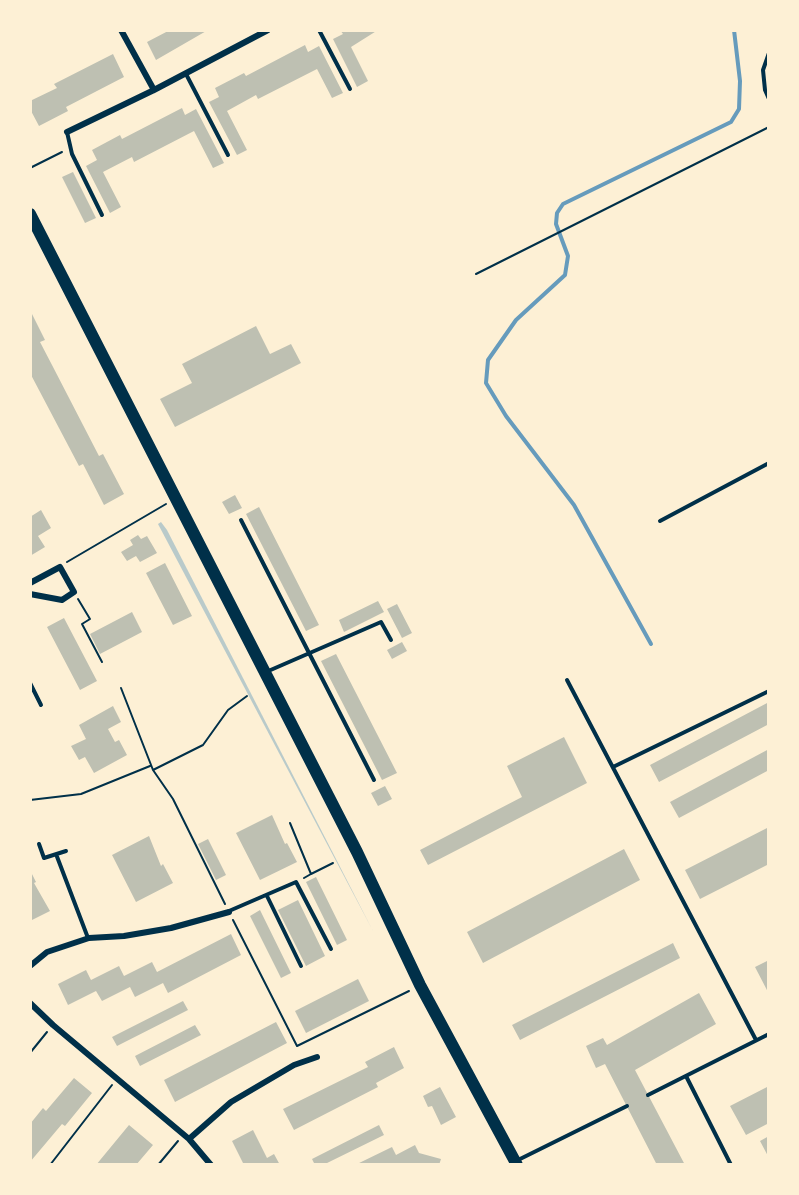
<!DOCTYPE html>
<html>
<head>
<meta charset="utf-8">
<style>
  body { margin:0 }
  #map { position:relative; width:799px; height:1195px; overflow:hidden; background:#fdf0d5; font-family:"PT Sans",sans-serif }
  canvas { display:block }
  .frame { position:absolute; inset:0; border:32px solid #fdf0d5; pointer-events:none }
</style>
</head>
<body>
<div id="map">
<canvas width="799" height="1195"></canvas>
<div class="frame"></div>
</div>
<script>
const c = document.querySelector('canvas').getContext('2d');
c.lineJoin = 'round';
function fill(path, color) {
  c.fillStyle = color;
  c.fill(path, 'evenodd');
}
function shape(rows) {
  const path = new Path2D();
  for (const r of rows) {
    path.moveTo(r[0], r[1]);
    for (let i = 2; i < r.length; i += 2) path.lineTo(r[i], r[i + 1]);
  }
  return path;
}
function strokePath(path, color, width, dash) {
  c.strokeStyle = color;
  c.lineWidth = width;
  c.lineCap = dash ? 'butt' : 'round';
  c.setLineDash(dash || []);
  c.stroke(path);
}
fill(shape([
  [161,522,167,530,373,931,158,524]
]), '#b9caca');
strokePath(shape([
  [651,644,574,505,506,416,486,383,488,360,516,320,565,275,568,256,556,224,557,213,563,204,731,122,739,109,740,81,734,30]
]), '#669bbc', 4);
fill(shape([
  [170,30,208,30,156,60,147,42],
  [340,30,378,30,351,47,368,81,357,87,333,39,343,34],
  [305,45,308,52,319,46,343,93,332,98,317,69,258,99,256,95,227,111,247,150,237,155,209,102,219,97,215,88,244,73,246,76],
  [113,54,124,77,66,107,68,111,39,126,30,109,30,101,57,88,54,84],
  [182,108,185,115,196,109,224,163,213,168,194,131,134,162,132,157,103,172,121,207,110,213,86,166,97,160,92,150,120,135,122,139],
  [73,172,96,218,85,223,62,177],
  [30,310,45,340,40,342,52,365,99,456,103,454,124,494,104,505,83,464,79,466,30,373],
  [256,326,270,354,291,344,301,363,175,427,160,399,192,383,182,364],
  [235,495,242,508,229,514,222,502],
  [259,507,319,625,306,631,246,514],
  [41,510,51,528,38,536,45,547,30,556,30,517],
  [138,535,141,539,147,536,157,553,140,562,136,556,127,561,121,552,133,545,130,540],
  [165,563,192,616,173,625,146,573],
  [378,601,384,612,344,632,339,620],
  [397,604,412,633,402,638,387,609],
  [132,612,142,632,100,654,90,634],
  [64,618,97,681,80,690,47,627],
  [402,642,407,651,392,659,387,650],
  [336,654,397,773,382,780,321,661],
  [769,702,769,724,659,782,650,765],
  [113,706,121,722,108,729,115,742,119,740,127,755,94,773,85,757,79,760,71,746,86,739,79,725],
  [564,737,587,783,428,865,420,850,522,797,507,766],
  [769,749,769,770,679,818,670,802],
  [385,786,392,799,378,806,371,793],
  [272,815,285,844,287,843,297,862,260,880,236,833],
  [769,827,769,864,700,899,685,870],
  [149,836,161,866,163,864,173,883,136,902,112,855],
  [208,839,226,875,216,880,198,844],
  [624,849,640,880,483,963,467,932],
  [30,870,36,882,34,883,50,911,30,921],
  [316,877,347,940,337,945,306,882],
  [298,900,325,956,306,966,278,910],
  [260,910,291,973,281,978,250,916],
  [231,934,241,955,168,993,163,983,135,997,130,987,102,1001,96,991,68,1005,58,984,86,970,91,980,119,966,124,976,152,962,157,972],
  [673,943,680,958,520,1040,512,1025],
  [769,960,769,994,755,967],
  [358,979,369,1001,306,1033,295,1011],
  [699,993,716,1024,635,1070,685,1165,657,1165,605,1064,596,1068,586,1046,603,1038,607,1045],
  [183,1001,188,1010,117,1046,112,1037],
  [276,1022,287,1043,175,1102,164,1080],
  [195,1025,201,1035,140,1066,135,1056],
  [394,1047,404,1068,376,1083,378,1087,294,1130,283,1109,368,1067,365,1062],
  [74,1078,92,1093,65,1126,62,1124,30,1162,30,1124,43,1108,46,1111],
  [769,1086,769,1123,746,1135,730,1106],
  [440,1087,456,1117,441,1125,432,1106,428,1107,423,1096],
  [129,1125,153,1145,136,1165,96,1165],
  [379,1125,384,1135,323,1165,315,1165,312,1159],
  [253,1130,267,1158,274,1154,280,1165,244,1165,232,1141],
  [769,1136,769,1158,760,1141],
  [415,1145,419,1153,441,1159,439,1165,355,1165,392,1147,396,1155]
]), '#bec0b2');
strokePath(shape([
  [30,168,62,152],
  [476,274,769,127],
  [67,562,166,504],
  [78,599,90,619,82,624,102,662],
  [121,688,153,770,173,799,225,904],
  [153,770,203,745,228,710,247,696],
  [30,800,81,794,150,766],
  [290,823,311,874,304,878],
  [311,874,333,863],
  [233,920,297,1046,409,991],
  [30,1053,47,1032],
  [50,1165,112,1085],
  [158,1165,178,1141]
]), '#003049', 2);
strokePath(shape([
  [319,30,350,89],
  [769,53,763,70,765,90,769,99],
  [186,74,228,155],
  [67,132,72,154,102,215],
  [241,520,374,780],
  [660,521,769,463],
  [266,672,381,622,391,640],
  [567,680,756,1040],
  [30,683,41,705],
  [613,767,769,691],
  [39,844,44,858,66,851],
  [56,854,88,938],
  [267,896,301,966],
  [229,911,296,882,331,949],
  [686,1076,731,1165],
  [648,1095,769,1034],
  [516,1161,627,1106]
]), '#003049', 4);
strokePath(shape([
  [121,30,154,90],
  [67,132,154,90,268,30],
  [30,583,60,567,74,592,62,600,30,594],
  [30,966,47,952,89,938,124,936,171,928,229,912],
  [30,1003,53,1025,189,1139,211,1165],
  [189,1139,231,1102,294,1065,317,1057]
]), '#003049', 6);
strokePath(shape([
  [30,214,357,852,420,985,517,1165]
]), '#003049', 12);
</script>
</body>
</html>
